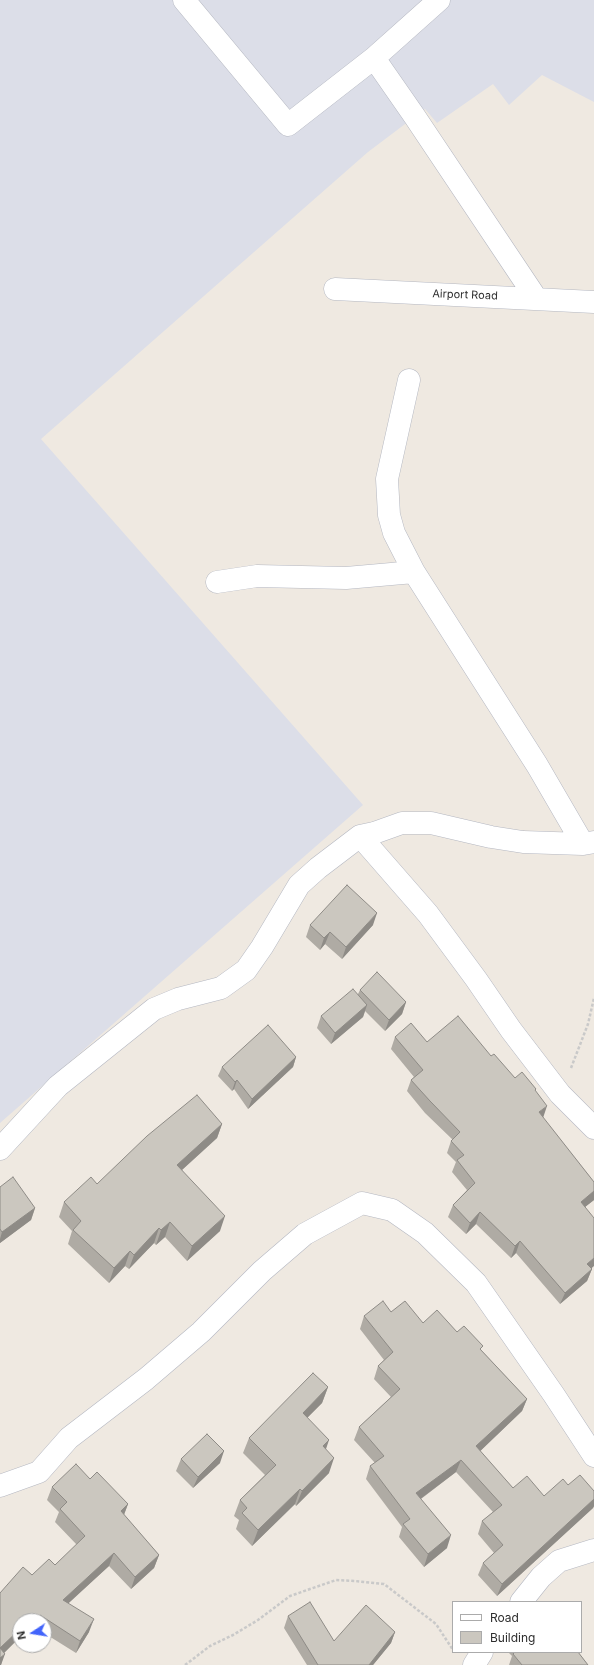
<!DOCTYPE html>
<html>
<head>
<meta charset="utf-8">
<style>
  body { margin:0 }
  #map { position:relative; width:594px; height:1665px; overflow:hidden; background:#efe9e1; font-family:Inter,sans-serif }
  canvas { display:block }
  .legend { position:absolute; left:452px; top:1601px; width:130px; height:52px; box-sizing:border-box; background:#fff; border:1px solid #ababab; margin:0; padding:5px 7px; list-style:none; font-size:12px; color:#2e2e2e }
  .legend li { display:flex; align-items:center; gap:8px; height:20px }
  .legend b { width:20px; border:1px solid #ababab }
  .north { position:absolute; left:12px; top:1613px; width:40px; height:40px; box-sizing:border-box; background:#fff; border:1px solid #ababab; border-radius:50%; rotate:258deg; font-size:11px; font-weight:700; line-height:16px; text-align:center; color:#2e2e2e }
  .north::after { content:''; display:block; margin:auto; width:14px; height:18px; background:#4264fb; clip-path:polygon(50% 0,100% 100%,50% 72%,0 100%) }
</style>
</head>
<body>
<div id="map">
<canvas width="594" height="1665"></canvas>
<ul class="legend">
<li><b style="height:5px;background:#fff"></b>Road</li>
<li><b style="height:11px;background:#cbc7bf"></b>Building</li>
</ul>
<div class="north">N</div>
</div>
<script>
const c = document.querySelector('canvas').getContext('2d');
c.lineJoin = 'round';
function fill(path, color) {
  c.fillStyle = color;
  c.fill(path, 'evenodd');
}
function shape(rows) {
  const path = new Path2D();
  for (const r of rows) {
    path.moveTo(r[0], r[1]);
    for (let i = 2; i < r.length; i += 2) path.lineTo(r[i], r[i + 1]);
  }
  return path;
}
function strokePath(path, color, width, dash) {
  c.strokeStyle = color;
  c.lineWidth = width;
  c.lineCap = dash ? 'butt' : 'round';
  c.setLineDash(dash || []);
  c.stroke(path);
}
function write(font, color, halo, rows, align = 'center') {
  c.font = font + ' Inter,sans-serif';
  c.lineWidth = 3;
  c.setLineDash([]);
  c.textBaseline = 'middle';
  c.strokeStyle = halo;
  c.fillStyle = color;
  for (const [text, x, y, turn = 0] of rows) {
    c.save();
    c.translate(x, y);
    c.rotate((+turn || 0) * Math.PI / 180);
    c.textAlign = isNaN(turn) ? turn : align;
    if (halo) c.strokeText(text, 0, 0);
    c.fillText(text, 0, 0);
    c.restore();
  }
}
fill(shape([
  [0,0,594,0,594,102,542,75,509,105,493,84,437,123,425,109,368,152,41,439,363,805,0,1123]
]), '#dcdee8');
const minor = shape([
  [184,0,288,125,374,58,415,117,536,298],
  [374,58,439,0],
  [335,289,594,302],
  [409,380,387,479,389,515,394,533,414,572,537,765,583,844],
  [217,582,257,576,346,578,414,572],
  [360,836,428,914,476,979,511,1030,560,1094,594,1128],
  [0,1149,58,1086,154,1009,178,999,221,988,246,970,262,947,299,885,318,868,360,836,374,833,402,823,431,823,491,837,523,842,583,844,594,842],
  [0,1486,39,1472,69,1438,146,1379,201,1332,262,1271,305,1234,362,1203,392,1210,425,1233,476,1283,554,1395,594,1456],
  [521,1602,541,1577,559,1561,594,1550],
  [474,1665,482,1652]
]);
strokePath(minor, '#b4b7c1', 23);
strokePath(shape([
  [571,1068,588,1024,594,998],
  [185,1665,210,1646,233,1635,258,1620,290,1596,336,1580,355,1581,384,1584,436,1624,453,1650]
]), '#c9c9c9', 2.5, [3, 2]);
strokePath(minor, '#fff', 22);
fill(shape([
  [310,925,373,925,342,959,325,944,320,950,306,937],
  [360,990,406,1002,402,1014,385,1031,365,1011,363,1017,331,1044,317,1028,321,1016,358,994],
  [395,1037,427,1042,491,1056,515,1078,536,1089,535,1091,543,1118,594,1182,594,1200,585,1207,592,1269,587,1281,560,1304,516,1253,511,1258,476,1224,466,1234,448,1217,453,1205,467,1190,452,1172,456,1162,447,1153,451,1141,453,1140,425,1113,407,1091,411,1080,414,1077,391,1049],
  [296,1057,293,1067,248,1109,234,1089,232,1091,218,1076,222,1067],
  [222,1124,217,1138,182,1170,220,1231,187,1261,165,1237,156,1245,154,1243,129,1269,125,1266,109,1283,68,1244,72,1231,59,1217,64,1202,97,1184],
  [0,1187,35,1208,31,1220,0,1243],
  [391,1312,423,1323,457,1332,481,1350,527,1399,522,1411,480,1451,513,1488,544,1496,568,1485,594,1491,594,1506,593,1508,497,1596,478,1575,483,1563,494,1553,478,1534,482,1521,493,1512,456,1472,421,1499,447,1548,424,1567,399,1537,402,1527,366,1479,370,1466,375,1463,354,1440,359,1427,391,1397,374,1379,378,1366,384,1360,360,1329,364,1316],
  [328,1387,322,1403,307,1418,326,1449,329,1473,296,1506,295,1504,252,1546,236,1529,239,1520,234,1516,240,1500,265,1475,243,1453,249,1438],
  [181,1459,220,1463,193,1488,176,1471],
  [90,1479,128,1504,124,1515,159,1555,154,1568,131,1589,109,1566,68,1603,89,1632,76,1653,44,1633,44,1621,20,1621,20,1637,4,1653,1,1665,0,1593,32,1575,55,1565,77,1545,55,1522,59,1512,47,1500,52,1487],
  [288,1616,334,1641,395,1632,391,1643,373,1665,307,1665,284,1628],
  [508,1652,578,1652,588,1665,509,1665,512,1656]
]), '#afaba4');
fill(shape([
  [377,913,373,925,342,959,346,947],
  [330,932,325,944,320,950,324,938],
  [406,1002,402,1014,385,1031,389,1020],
  [367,1005,363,1017,331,1044,335,1033],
  [296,1057,293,1067,248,1109,252,1099],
  [237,1080,234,1089,232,1091,235,1082],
  [547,1106,543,1118,539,1112],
  [222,1124,217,1138,172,1179,177,1165],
  [594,1191,594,1200,576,1214,581,1202],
  [35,1208,31,1220,0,1243,0,1239,2,1232],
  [480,1212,476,1224,466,1234,470,1223],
  [225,1216,220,1231,187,1261,192,1246],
  [170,1222,165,1237,156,1245,161,1230],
  [159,1228,154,1243,129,1269,134,1255],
  [520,1241,516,1253,511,1258,515,1246],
  [130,1251,125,1266,109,1283,114,1268],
  [594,1258,594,1266,583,1276,587,1264],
  [592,1269,587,1281,560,1304,565,1293],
  [328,1387,322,1403,297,1428,303,1413],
  [527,1399,522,1411,472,1459,476,1446],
  [329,1440,324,1455,323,1446],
  [224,1451,220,1463,193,1488,198,1477],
  [334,1458,329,1473,296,1506,302,1491],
  [461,1460,456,1472,411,1506,416,1493],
  [300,1489,295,1504,252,1546,258,1530],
  [594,1499,594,1506,593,1508,497,1596,502,1584],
  [128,1504,123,1517,121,1511],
  [451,1535,447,1548,424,1567,428,1554],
  [114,1553,109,1566,58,1613,63,1600],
  [159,1555,154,1568,131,1589,135,1577],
  [40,1615,38,1621,35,1621],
  [94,1619,89,1632,76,1653,80,1641],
  [20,1629,20,1637,0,1657,0,1648],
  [395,1632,391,1643,373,1665,369,1665],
  [5,1654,1,1665,0,1665,0,1658]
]), '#8e8b86');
const building = shape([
  [347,885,377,913,346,947,330,932,324,938,310,925,347,885],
  [377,972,406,1002,389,1020,360,990,377,972],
  [353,989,367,1005,335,1033,321,1016,353,989],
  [458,1016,491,1056,494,1054,515,1078,522,1072,536,1089,535,1090,547,1106,539,1112,594,1182,594,1191,581,1202,594,1218,594,1258,587,1264,592,1269,565,1293,520,1241,515,1246,480,1212,470,1223,453,1205,475,1183,457,1160,464,1155,451,1141,460,1132,430,1101,411,1080,423,1070,395,1037,411,1023,427,1042,458,1016],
  [268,1025,296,1057,252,1099,237,1080,235,1082,222,1067,268,1025],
  [197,1095,222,1124,177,1165,225,1216,192,1246,170,1222,161,1230,159,1228,134,1255,130,1251,114,1268,73,1230,81,1221,64,1202,91,1177,97,1184,147,1136,197,1095],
  [13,1177,35,1208,2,1232,0,1229,0,1187,13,1177],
  [383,1301,391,1312,405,1301,423,1323,437,1310,457,1332,464,1326,483,1346,480,1349,527,1399,476,1446,513,1488,527,1476,544,1496,563,1479,568,1485,580,1475,594,1491,594,1499,502,1584,483,1563,503,1545,482,1521,502,1505,461,1460,416,1493,451,1535,428,1554,403,1524,410,1519,370,1466,384,1456,359,1427,400,1389,378,1366,393,1352,364,1316,383,1301],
  [313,1373,328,1387,303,1413,329,1440,323,1446,334,1458,302,1491,300,1489,258,1530,242,1513,247,1508,240,1500,276,1465,249,1438,313,1373],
  [207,1434,224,1451,198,1477,181,1459,207,1434],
  [76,1464,90,1479,97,1472,128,1504,121,1511,159,1555,135,1577,114,1553,63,1600,94,1619,80,1641,40,1615,35,1621,32,1621,30,1619,28,1621,20,1621,20,1629,0,1648,5,1654,0,1658,0,1593,23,1567,32,1575,49,1559,55,1565,85,1536,60,1509,67,1502,52,1487,76,1464],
  [310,1602,334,1641,366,1605,395,1632,369,1665,318,1665,288,1616,310,1602],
  [515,1652,578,1652,588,1665,522,1665,513,1654,515,1652]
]);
fill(building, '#cbc7bf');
strokePath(building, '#8e8b86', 1);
write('11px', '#2e2e2e', '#fff', [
  ["Airport Road",465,295,2]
]);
</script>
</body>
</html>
